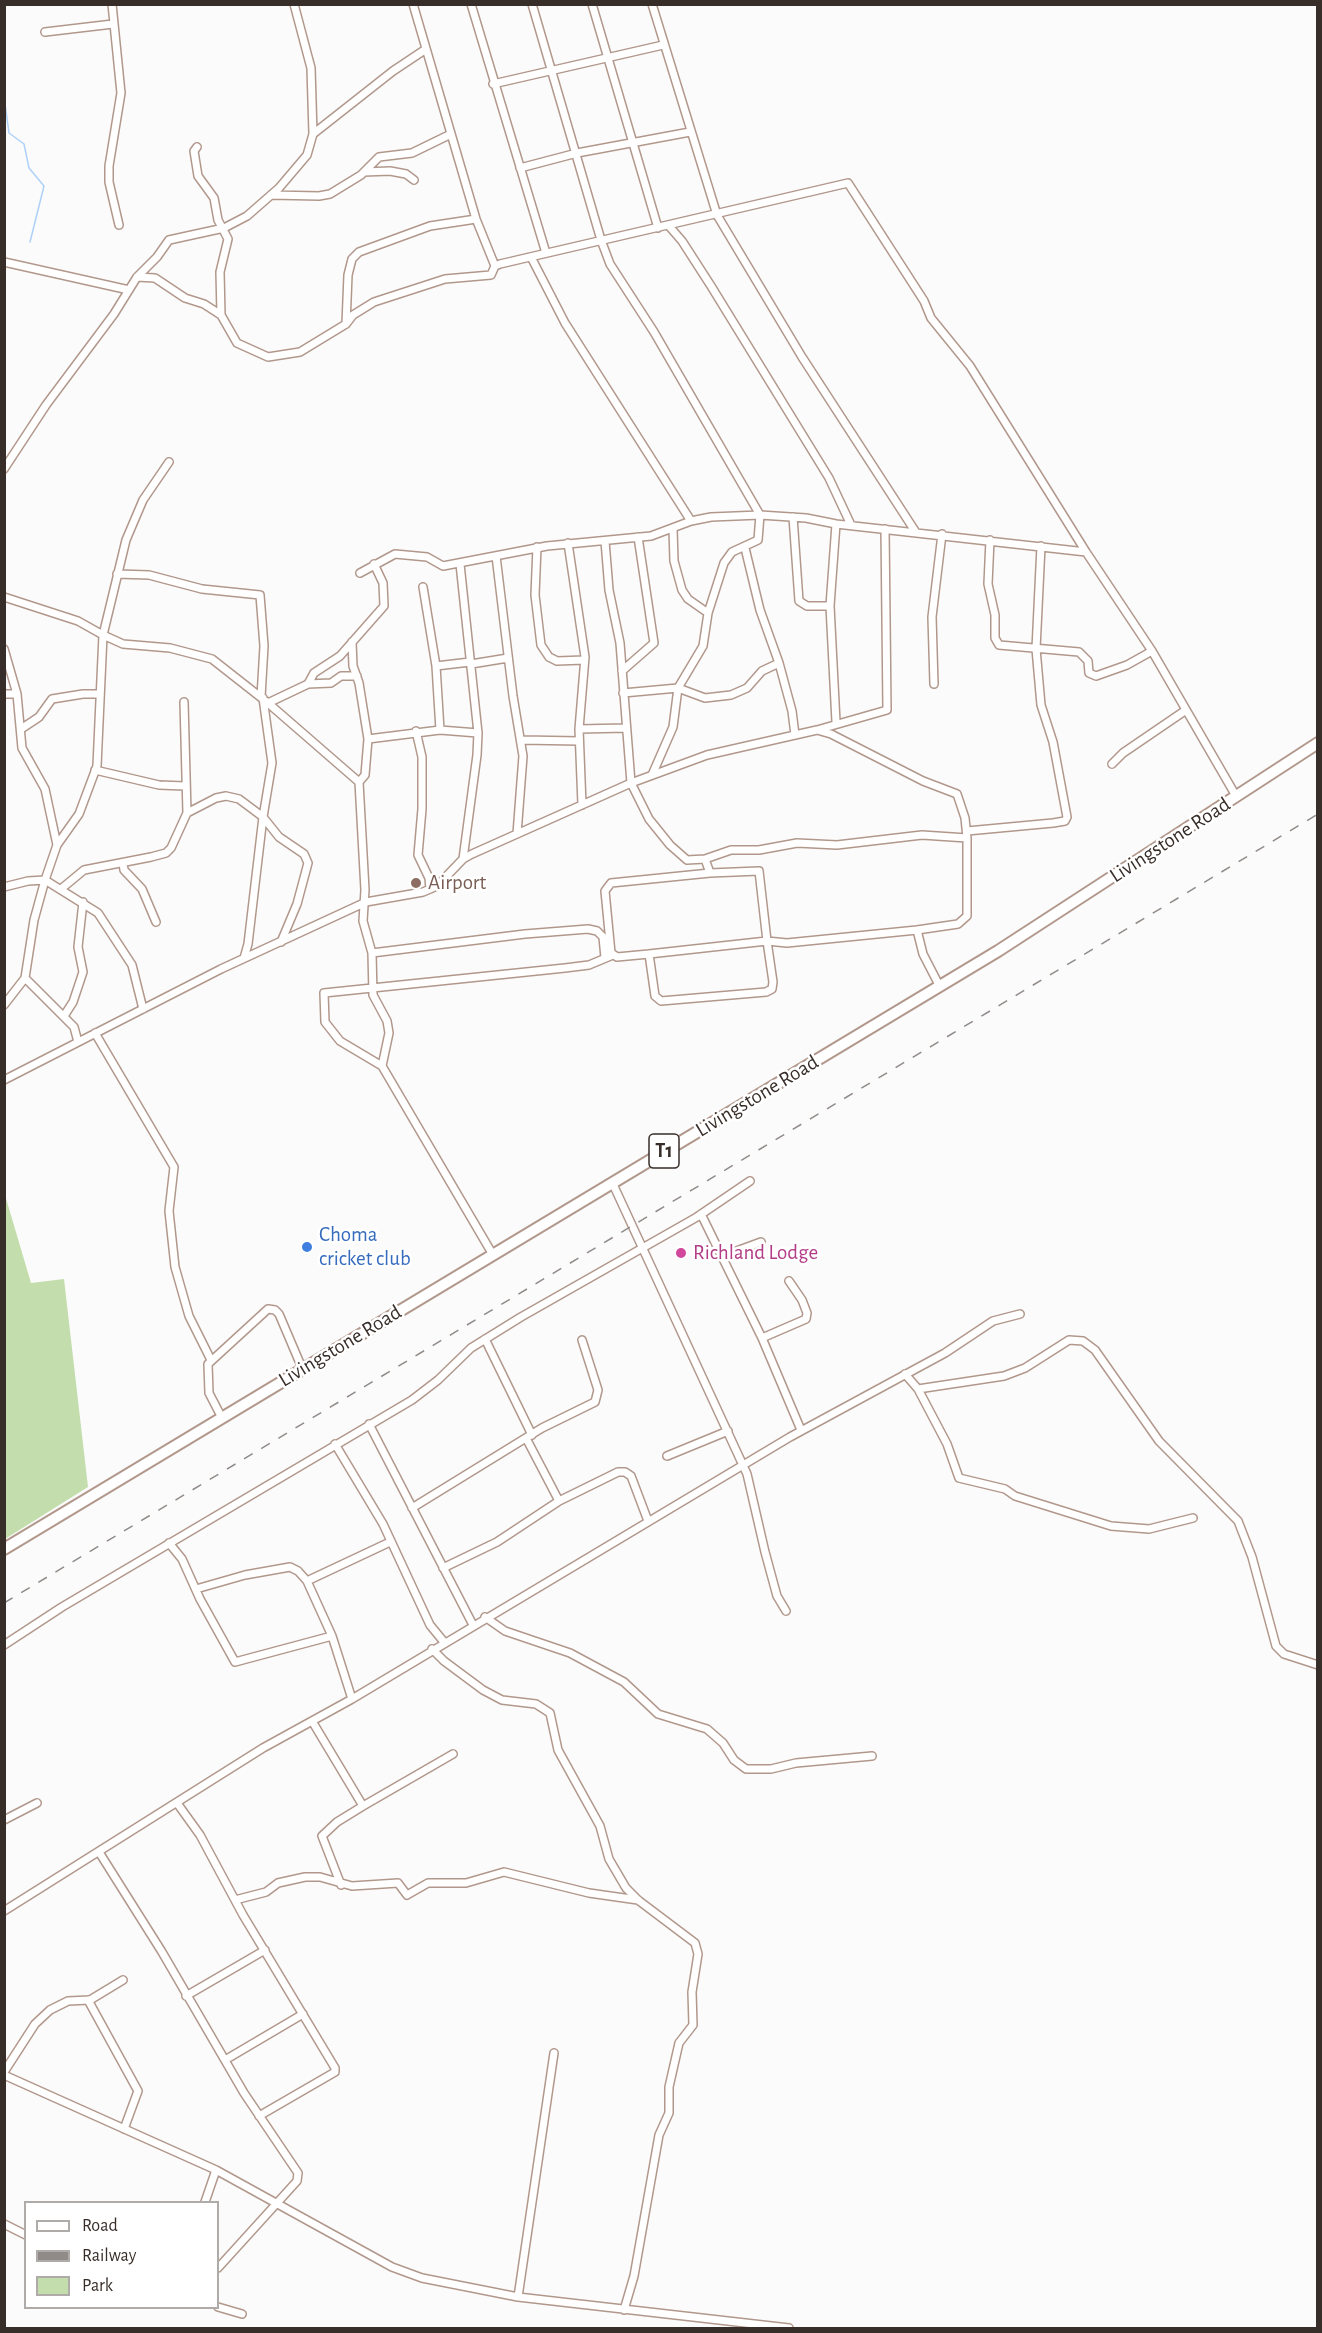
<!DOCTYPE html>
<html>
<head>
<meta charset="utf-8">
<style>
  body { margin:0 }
  #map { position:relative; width:1322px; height:2333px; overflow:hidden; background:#fbfbfb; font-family:"Alegreya Sans",sans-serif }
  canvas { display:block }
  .frame { position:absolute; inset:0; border:6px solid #382e29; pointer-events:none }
  .legend { position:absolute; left:24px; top:2201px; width:195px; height:108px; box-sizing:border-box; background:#fff; border:2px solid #afaba9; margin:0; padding:8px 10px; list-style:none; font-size:18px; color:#382e29 }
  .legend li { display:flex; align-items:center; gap:12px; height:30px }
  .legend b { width:30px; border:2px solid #afaba9 }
</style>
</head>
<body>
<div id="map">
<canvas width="1322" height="2333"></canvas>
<div class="frame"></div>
<ul class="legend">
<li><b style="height:8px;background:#fff"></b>Road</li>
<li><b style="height:8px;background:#908b88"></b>Railway</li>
<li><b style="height:16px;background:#c3deac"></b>Park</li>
</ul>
</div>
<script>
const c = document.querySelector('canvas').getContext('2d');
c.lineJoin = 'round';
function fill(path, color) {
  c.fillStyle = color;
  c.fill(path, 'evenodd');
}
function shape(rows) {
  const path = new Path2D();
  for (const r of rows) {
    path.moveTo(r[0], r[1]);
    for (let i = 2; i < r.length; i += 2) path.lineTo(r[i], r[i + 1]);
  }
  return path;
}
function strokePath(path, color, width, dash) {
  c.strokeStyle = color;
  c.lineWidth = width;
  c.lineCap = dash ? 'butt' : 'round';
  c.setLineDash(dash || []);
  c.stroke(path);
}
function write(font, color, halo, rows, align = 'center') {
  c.font = font + ' "Alegreya Sans",sans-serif';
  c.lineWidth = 5;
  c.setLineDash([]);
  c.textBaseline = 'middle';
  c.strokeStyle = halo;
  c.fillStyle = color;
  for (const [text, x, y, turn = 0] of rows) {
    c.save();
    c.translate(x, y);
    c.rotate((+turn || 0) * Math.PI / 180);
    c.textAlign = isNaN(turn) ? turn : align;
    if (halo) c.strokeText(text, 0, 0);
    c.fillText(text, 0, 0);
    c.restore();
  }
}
fill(shape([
  [5,1195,31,1283,64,1279,88,1487,5,1539]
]), '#c3deac');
strokePath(shape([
  [4,96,9,133,24,144,29,168,44,186,30,242]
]), '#aed1f9', 1.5);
const minor = shape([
  [112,4,121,93,109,166,109,182,119,225],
  [413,4,476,219,495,266],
  [471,4,546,253],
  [532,4,601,240,610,264,654,332,760,515,758,540,732,552,724,563,708,613,703,646,678,688,705,698,731,695,747,688,762,671,779,663],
  [592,4,658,228],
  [652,4,717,215,802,357,915,531],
  [45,32,113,24],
  [493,84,663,45],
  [313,134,393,71,426,49],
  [197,147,194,151,198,176,214,198,218,220,228,239,220,272,221,315,237,343,268,357,300,352,346,324,348,275,352,259,359,252,430,226,476,219],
  [520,168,577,153,690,132],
  [364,172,390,171,406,174,414,180],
  [271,195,319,196,330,194,361,175,379,157,412,153,451,134],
  [669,226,682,241,711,286,829,478,851,525],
  [4,262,129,290],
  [137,277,155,278,185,298,204,304,221,315],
  [346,324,353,315,374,302,445,279,491,275,495,266,500,264,848,183,924,301,931,318,970,366,1086,552],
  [4,469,46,405,114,314,137,277,157,257,169,240,224,228,247,216,279,188,307,155,313,134,311,68,294,4],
  [793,517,799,601,807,606,830,606],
  [691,521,711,517,760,515,806,518,836,524,1086,552,1152,651,1236,796],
  [836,524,830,606,836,722],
  [673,529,674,561,682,590,688,599,708,613],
  [990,540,988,584,995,615,995,638,999,645,1079,652,1088,661,1089,673,1096,676,1127,665,1152,651],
  [605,541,609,590,620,643,631,783,649,819,670,845,687,860,705,859,710,873],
  [568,543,585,657,579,729,582,805],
  [537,547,535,595,541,645,549,657,557,661,584,660],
  [745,548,760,610,779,663,792,711,795,735],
  [496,556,513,696,523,756,517,834],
  [374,564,383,583,384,606,340,656,314,673,308,684,268,703,359,782,365,890,363,921,372,953,373,995,387,1021,389,1033,382,1066],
  [460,564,478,733],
  [360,573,395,554,427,557,443,566,547,546,651,536,691,521,565,323,531,257],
  [117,574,149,575,202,589,260,595,264,646,261,697],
  [4,597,78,621,103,635,126,540,143,500,169,462],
  [352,642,353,666,359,683,368,739,365,775,359,782],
  [4,649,17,694,22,748,45,789,57,845,79,814,97,766,103,635,123,644,170,648,212,659,268,703],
  [471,664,508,658],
  [436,666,470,662],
  [622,671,654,643,638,537],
  [308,684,331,683,341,676,357,676],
  [934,684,932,617,942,534],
  [623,693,678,688,673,727,652,775],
  [4,694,17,694],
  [21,729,39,717,52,699,83,694,99,694],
  [579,729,626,728],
  [440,730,478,733,477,755,463,859],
  [817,730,887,710,885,529],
  [416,731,422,757,422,809,418,855,429,878,430,889],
  [368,739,440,730,436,666,423,587],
  [522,740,579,741],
  [1112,764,1123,753,1186,710],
  [95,770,159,785,185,786],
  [187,813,216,798,226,796,239,799,263,817,279,837,304,854,308,863,297,904,281,942],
  [967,831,1053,823,1065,821,1067,817,1053,742,1041,705,1036,649,1041,546],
  [57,845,45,880,98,913,132,965,143,1009],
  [123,863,124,870,142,889,156,922],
  [4,887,28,881,45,880,34,920,25,978,74,1027,78,1042],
  [61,889,84,870,151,857,166,853,171,848,187,813,184,702],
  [917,930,923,954,940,987],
  [372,953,525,934,588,929,597,931,603,937,605,958],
  [649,954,617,957,611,953,605,891,611,883,710,873,759,871,767,941,773,982,772,989,766,992,661,1001,655,996,649,954,767,941,787,943,917,930,958,924,967,916,967,838,922,835,837,845,797,843,759,850,731,850,705,859],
  [244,958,248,944,263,817,272,763,263,698],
  [4,1005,25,978],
  [64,1016,73,1002,83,972,78,947,83,902],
  [95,1033,174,1167,169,1211,175,1267,189,1316,211,1360],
  [4,1080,221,969,366,902,423,892,437,886,463,859,472,854,631,783,707,755,817,730,831,734,923,781,957,794,965,818,967,838],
  [612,1182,747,1474,765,1552,777,1596,786,1611],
  [701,1214,762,1338,801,1430],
  [493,1255,382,1066,340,1041,325,1022,324,993,565,968,589,965,613,955],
  [723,1256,761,1242],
  [762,1338,806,1319,807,1313,802,1300,789,1281],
  [485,1339,532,1435],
  [905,1374,918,1389,947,1444,959,1478,1005,1489,1015,1496,1111,1526,1149,1529,1193,1518],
  [918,1389,1004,1376,1025,1368,1069,1340,1083,1341,1095,1350,1159,1441,1238,1521,1252,1557,1276,1646,1284,1654,1318,1665],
  [222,1418,209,1393,208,1364,268,1309,275,1310,279,1314,302,1368],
  [369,1424,473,1625],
  [526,1438,559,1501],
  [335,1444,383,1524,430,1625,444,1642],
  [667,1456,728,1431],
  [412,1508,542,1428,595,1402,598,1390,582,1340],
  [169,1543,182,1559,200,1599,235,1662,332,1636],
  [443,1568,497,1542,559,1501,618,1472,625,1472,631,1476,648,1521],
  [196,1589,245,1575,290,1567,298,1571,307,1581],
  [485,1617,505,1631,570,1653,624,1682,658,1714,707,1729,723,1743,734,1760,746,1769,771,1769,796,1763,872,1756],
  [4,1645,62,1607,412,1400,438,1380,471,1348,521,1317,697,1217,750,1181],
  [432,1649,444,1661,483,1690,502,1700,536,1704,550,1713,558,1750,600,1826,609,1859,626,1888,638,1900,695,1943,698,1954,692,1992,693,2025,679,2043,669,2087,669,2113,659,2135,634,2276,624,2310],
  [352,1699,332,1636,307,1581,390,1542],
  [312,1721,363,1806,453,1754],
  [177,1803,200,1835,243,1915,335,2068,335,2072,259,2116],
  [4,1820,37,1803],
  [99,1852,162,1952,244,2093,298,2173,297,2181,218,2268],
  [341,1885,322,1836,337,1822,363,1806],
  [235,1900,266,1892,278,1883,305,1877,320,1877,352,1886,398,1883,407,1895,428,1883,466,1883,504,1872,589,1893,638,1900],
  [4,1911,263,1748,352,1699,790,1437,945,1353,993,1321,1020,1314],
  [186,1996,265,1950],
  [88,2000,138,2091,124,2129],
  [225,2060,303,2014],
  [4,2072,35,2024,50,2010,68,2001,90,2000,123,1980],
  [4,2075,216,2170,392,2267,422,2278,518,2297,789,2328],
  [205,2202,216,2170],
  [4,2224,26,2235],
  [518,2297,554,2053],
  [218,2307,242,2314]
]);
const highway = shape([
  [4,1549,998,951,1318,743]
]);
strokePath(minor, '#b2988c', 10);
strokePath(highway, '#b2988c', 14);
strokePath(minor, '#fff', 7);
strokePath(highway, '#fff', 10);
strokePath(shape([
  [4,1603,1318,814]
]), '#908b88', 1.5, [10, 10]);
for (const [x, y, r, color] of [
  [416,883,6,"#8d6e63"],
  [307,1247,6,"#3f7fe0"],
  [681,1253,6,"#d1479c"]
]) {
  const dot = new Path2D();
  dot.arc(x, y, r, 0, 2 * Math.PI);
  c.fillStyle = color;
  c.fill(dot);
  strokePath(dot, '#fff', 2);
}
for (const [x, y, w] of [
  [664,1151,30]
]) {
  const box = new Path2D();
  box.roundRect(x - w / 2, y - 17, w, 34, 4.5);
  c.fillStyle = '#fff';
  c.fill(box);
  strokePath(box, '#382e29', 1.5);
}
write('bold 20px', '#382e29', null, [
  ["T1",664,1151]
]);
write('21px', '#382e29', '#fff', [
  ["Livingstone Road",1170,840,-33],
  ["Livingstone Road",757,1096,-31],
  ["Livingstone Road",340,1346,-31]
]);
write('21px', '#785e54', '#fff', [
  ["Airport",428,883]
], 'left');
write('21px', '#366cbe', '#fff', [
  ["Choma",319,1235],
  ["cricket club",319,1259]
], 'left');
write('21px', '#b23c85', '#fff', [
  ["Richland Lodge",693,1253]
], 'left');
</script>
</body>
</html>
